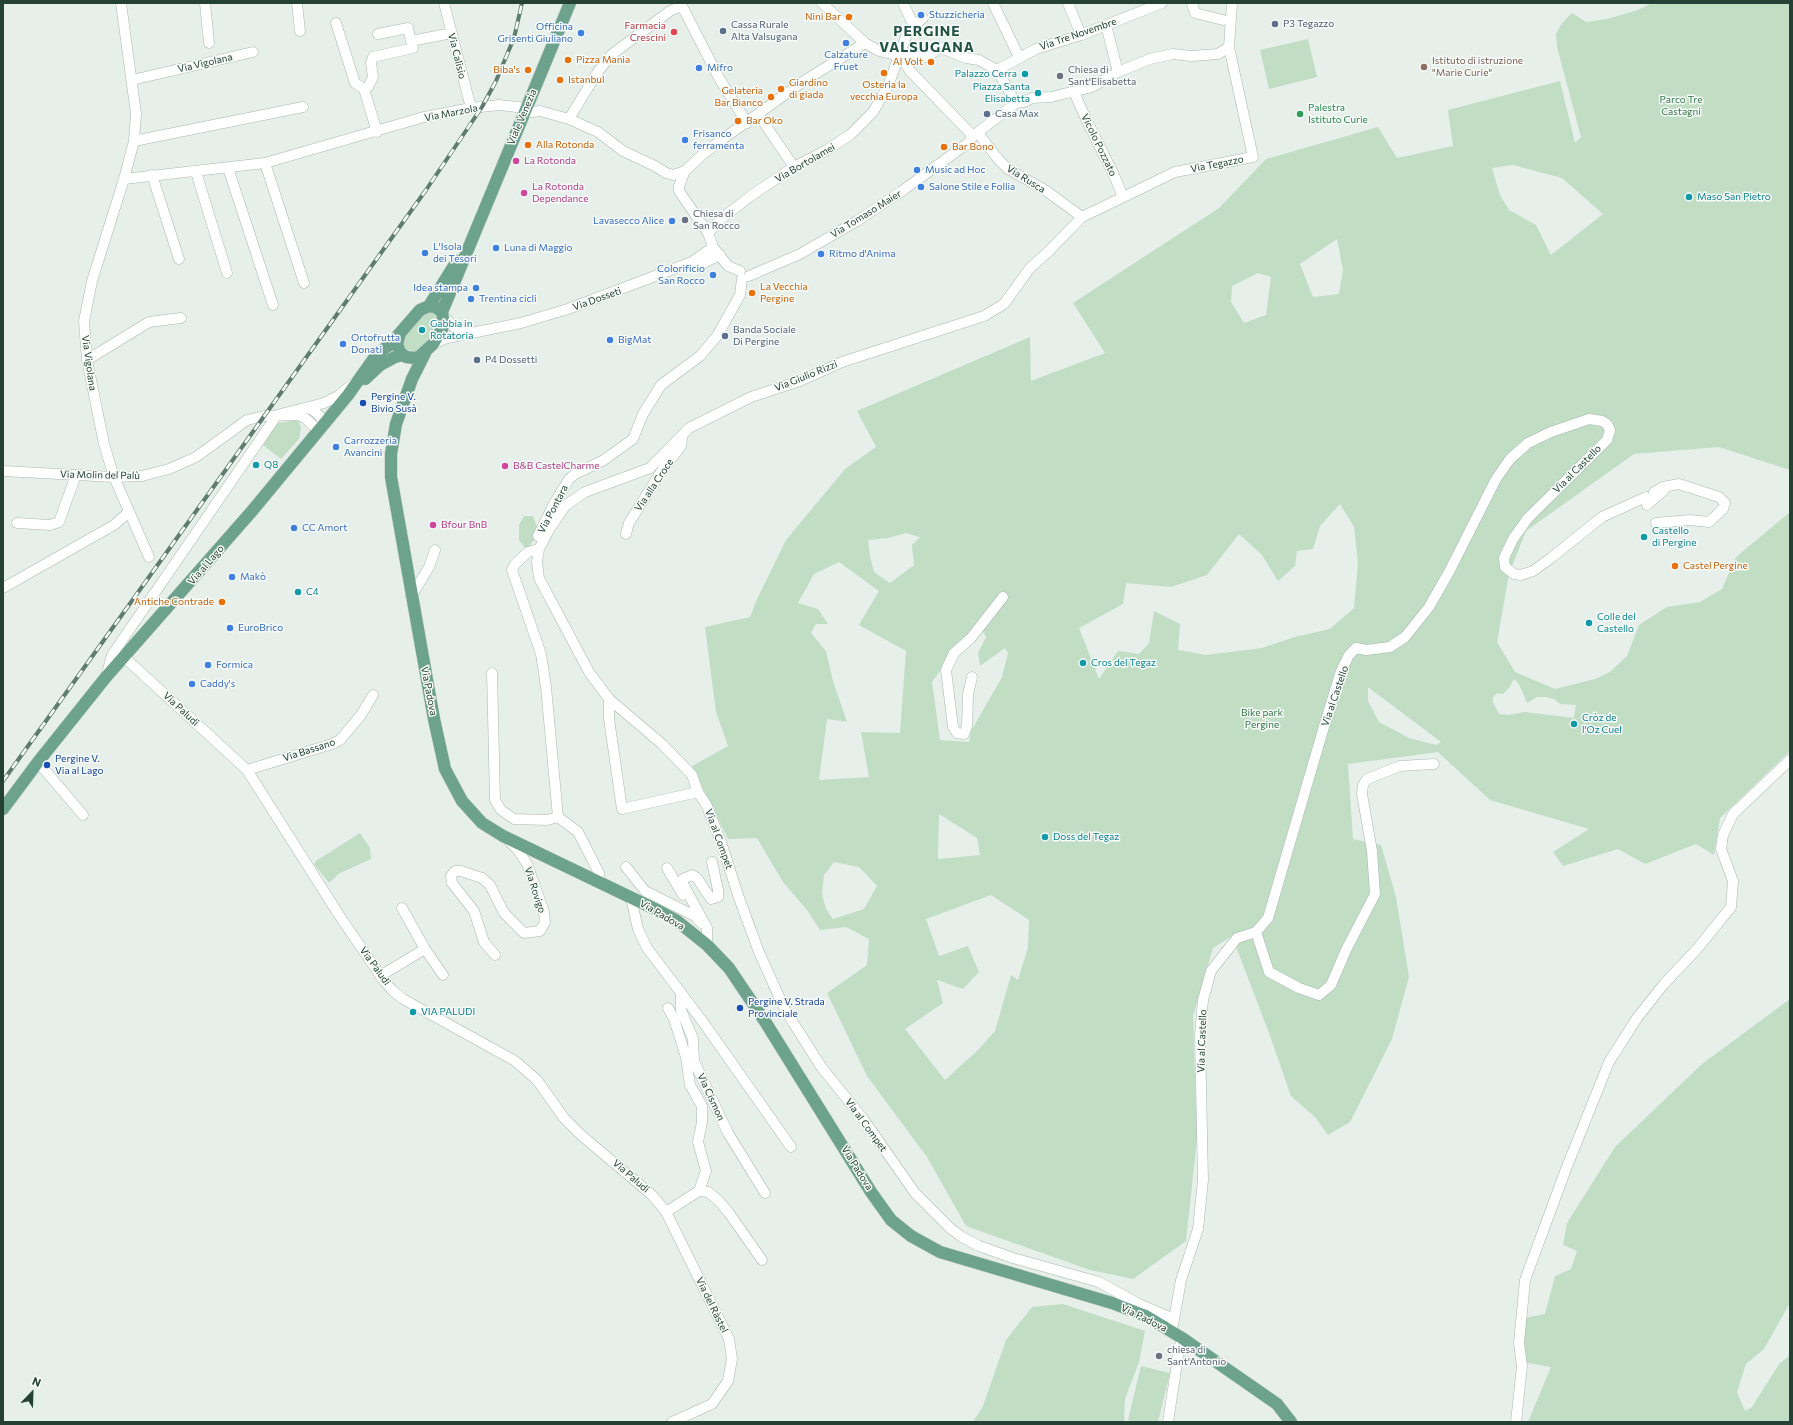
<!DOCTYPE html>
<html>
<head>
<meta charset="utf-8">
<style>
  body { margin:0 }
  #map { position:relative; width:1793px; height:1425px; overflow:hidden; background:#e6efea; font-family:Commissioner,sans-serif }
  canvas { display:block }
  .frame { position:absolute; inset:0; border:4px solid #254136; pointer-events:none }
  .north { position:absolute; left:12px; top:1373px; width:40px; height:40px; -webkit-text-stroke:3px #f7fbf9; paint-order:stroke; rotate:23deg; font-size:11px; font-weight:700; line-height:16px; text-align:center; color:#254136 }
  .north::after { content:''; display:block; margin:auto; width:14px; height:18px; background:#254136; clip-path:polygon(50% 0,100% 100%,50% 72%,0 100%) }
</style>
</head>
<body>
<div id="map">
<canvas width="1793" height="1425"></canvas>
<div class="frame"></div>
<div class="north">N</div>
</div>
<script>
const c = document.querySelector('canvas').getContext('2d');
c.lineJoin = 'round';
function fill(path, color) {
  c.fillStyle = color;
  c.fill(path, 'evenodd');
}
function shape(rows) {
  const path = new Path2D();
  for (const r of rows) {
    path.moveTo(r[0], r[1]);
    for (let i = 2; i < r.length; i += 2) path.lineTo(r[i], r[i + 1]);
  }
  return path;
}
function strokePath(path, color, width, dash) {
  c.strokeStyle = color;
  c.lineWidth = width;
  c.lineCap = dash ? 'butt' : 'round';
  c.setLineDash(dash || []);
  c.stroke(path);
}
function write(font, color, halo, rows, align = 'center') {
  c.font = font + ' Commissioner,sans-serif';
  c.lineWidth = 3;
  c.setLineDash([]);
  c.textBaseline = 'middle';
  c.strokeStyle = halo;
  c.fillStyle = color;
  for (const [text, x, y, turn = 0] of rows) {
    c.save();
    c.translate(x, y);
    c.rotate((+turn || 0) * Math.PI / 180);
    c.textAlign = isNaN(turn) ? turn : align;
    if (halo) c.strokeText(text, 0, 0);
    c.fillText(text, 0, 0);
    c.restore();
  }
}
fill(shape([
  [1652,3,1790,3,1790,470,1719,447,1634,454,1526,531,1509,574,1497,642,1515,672,1555,689,1595,679,1610,672,1627,656,1639,625,1667,607,1700,602,1722,589,1736,557,1790,512,1790,751,1720,818,1714,855,1696,844,1645,864,1618,849,1563,866,1553,852,1589,829,1490,800,1438,752,1348,764,1353,839,1381,845,1396,897,1409,977,1392,1039,1350,1122,1328,1135,1315,1117,1291,1096,1269,1033,1232,936,1213,948,1193,1016,1197,1139,1186,1241,1133,1279,1090,1270,966,1226,927,1157,867,1076,827,993,867,965,869,939,846,927,820,930,807,910,783,882,757,838,728,839,692,766,728,746,716,712,705,627,750,617,757,599,786,540,845,469,876,447,857,411,1030,337,1031,381,1105,353,1073,303,1219,208,1266,159,1378,127,1397,158,1453,146,1448,110,1560,81,1575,143,1581,137,1557,47,1556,34,1562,23,1572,13,1586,22,1607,19,1638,10],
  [1513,165,1562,178,1603,214,1551,255,1536,225,1509,210,1500,195,1492,168],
  [1337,239,1343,270,1339,294,1313,297,1300,264],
  [1258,273,1271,277,1266,315,1244,323,1231,302,1232,286],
  [1340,504,1354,527,1358,563,1354,608,1330,629,1295,637,1262,648,1206,655,1178,650,1180,624,1154,611,1149,643,1139,654,1118,651,1099,679,1079,628,1123,604,1126,583,1171,587,1207,575,1239,534,1262,555,1278,581,1295,566,1297,551,1313,549,1320,526],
  [906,533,920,537,912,545,914,565,890,583,874,572,870,556,868,540,888,538],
  [839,562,879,591,859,625,906,651,900,733,861,732,869,777,819,780,827,719,847,722,833,681,826,651,811,633,816,624,828,624,818,609,798,603,814,574],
  [982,630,986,637,978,653,980,666,1005,648,1008,653,1002,677,971,731,969,742,940,740,932,682,964,638],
  [1514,679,1519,684,1527,703,1537,697,1546,697,1554,699,1560,704,1576,705,1574,718,1525,712,1508,715,1499,714,1493,702,1493,697,1497,693,1503,694,1509,688],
  [1368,688,1369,688,1441,742,1436,745,1409,738,1379,722,1368,701],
  [939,814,977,838,980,855,938,859],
  [834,862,859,867,877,886,864,909,833,919,826,909,822,894,824,875],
  [991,895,1029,920,1028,947,1018,980,1011,975,995,1031,978,1050,945,1080,905,1029,943,1003,937,980,963,989,979,972,968,946,939,956,926,919],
  [1308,39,1317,77,1269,89,1260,50],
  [431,312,438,318,434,332,422,347,417,351,411,351,406,349,403,344,406,334,424,313],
  [298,420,301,427,299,439,281,459,263,445,277,423],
  [524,516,533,516,539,532,527,550,519,540,519,525],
  [360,833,370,848,371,859,340,873,329,883,314,864,316,861],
  [1790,999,1790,1303,1764,1349,1746,1364,1737,1392,1745,1411,1752,1407,1779,1364,1790,1355,1790,1422,1528,1422,1551,1367,1522,1362,1524,1318,1545,1314,1555,1276,1571,1269,1577,1251,1563,1245,1567,1223,1615,1147,1702,1064],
  [1063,1304,1145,1331,1139,1362,1125,1399,1124,1422,973,1422,983,1406,1006,1340,1032,1307],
  [1141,1366,1170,1373,1158,1422,1134,1422,1128,1420]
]), '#c1dec5');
const minor = shape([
  [121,3,136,114,134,141,124,179,92,281,84,321,87,360,104,444,114,477,149,557],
  [205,3,209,43],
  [297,3,300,31],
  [444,3,471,108],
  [822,3,865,43,879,51,900,56,910,71,973,136],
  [903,3,914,26],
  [993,3,1019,57],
  [1068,3,1081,35],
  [1192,3,1195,13,1223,20],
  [336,23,355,83,364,89,377,132],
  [1106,25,1118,72],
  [378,34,408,28,411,41],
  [900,56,928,57,939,47,966,58,979,60,997,70,1016,103],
  [997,70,1036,49,1081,35,1162,3],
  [132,80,253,52],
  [364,89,368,87,373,77,371,63,373,57,413,48,411,41,452,33],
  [1074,92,1086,119,1114,175,1123,197],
  [1016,103,1024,102,1032,98,1051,97,1067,93,1092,87,1118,72,1150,59,1173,54,1191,56,1218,54,1229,47],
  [524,113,540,111,569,119,598,132,623,151,655,166,666,173,673,175,685,171],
  [758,114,794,167],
  [569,119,597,73,611,55,670,11,682,6,719,78,747,123],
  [978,133,998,159,1008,169,1045,190,1082,217],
  [134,141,303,107],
  [265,163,304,283],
  [228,168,273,305],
  [196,172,227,273],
  [152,175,179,259],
  [124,179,265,163,424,117,471,108,499,105,526,108],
  [708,233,721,219,752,195,794,167,827,150,851,134,873,112,888,86,908,31,923,18],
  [692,262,703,263,720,255],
  [740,271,728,266,713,247,708,233,679,191,679,186,685,171,702,155,724,138,804,81,865,43],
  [749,276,800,254,857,221,902,191,968,143,973,136,1016,103],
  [444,317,456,329,468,332],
  [433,344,447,338,521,323,568,309,692,262,713,247],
  [87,360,149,322,181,318],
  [306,408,313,410,321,417,323,426],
  [3,471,114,477,142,476,169,469,196,457,247,420,264,416,299,415,306,419,319,431],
  [1654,492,1663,487,1679,484,1719,497,1725,503,1723,509,1709,522,1690,520,1656,523],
  [1647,505,1664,490],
  [17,523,50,525,59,522,76,475],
  [626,534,629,523,661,472,681,446,682,439],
  [538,536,555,502,569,479,575,474,604,460,633,439,643,414,661,385,700,356,717,336,740,295,742,279],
  [3,588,114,525,129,512],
  [411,597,429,567,435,550],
  [124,657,247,770,339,915,384,981,393,991,403,999,515,1061,537,1080,564,1118,581,1135,652,1195,666,1212,729,1339,732,1359,728,1381,712,1404,672,1422],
  [492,673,495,800,501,810,514,819,547,820,558,817,546,687,541,654,512,570,515,564,528,552,539,549],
  [106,677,112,655,277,415,324,403,338,396,353,384],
  [972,677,968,694,967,726,964,734,957,733,953,727,946,670,954,653,971,638,1003,597],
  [609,699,609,719,622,809,698,792],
  [38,762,83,815],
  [247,770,332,744,340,740,361,715,373,695],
  [558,817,578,832,599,873,598,882],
  [626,867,645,891,695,916,701,923],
  [667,868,683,895],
  [631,898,638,929,647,948,703,1022,791,1147],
  [402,908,425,949,443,975],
  [1256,932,1269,972,1299,988,1319,995,1331,985,1346,950,1375,894,1372,851,1362,794,1363,785,1367,779,1400,766,1434,764],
  [707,945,707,928,683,884,683,879,692,875,697,878,711,899,718,897,718,890,712,862],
  [495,955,484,942,474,911,452,883,451,876,455,871,461,871,482,878,490,885,504,913,524,933,540,931,545,922,544,912,527,864,518,850,509,841],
  [380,976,425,949],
  [681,992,681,1010,693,1039,694,1061,728,1133,765,1193],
  [668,1008,674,1019,686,1057,690,1085,702,1106,702,1122,698,1142,706,1171,699,1191],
  [666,1212,699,1191,708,1192,718,1200,729,1213,762,1260],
  [1174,1319,1137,1303,1099,1282,1013,1258,979,1246,962,1237,951,1229,915,1193,864,1120,822,1068,785,1010,759,952,739,898,722,845,707,806,698,792,692,775,662,744,609,699,589,672,539,578,537,562,539,549,549,530,566,505,585,492,650,468,689,428,751,397,800,381,842,362,984,316,1004,304,1030,268,1049,251,1082,217,1175,172,1253,157,1229,47,1232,3],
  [1173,1325,1181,1280,1198,1229,1203,1180,1200,1036,1203,1000,1211,971,1237,938,1256,932,1268,918,1323,730,1341,671,1349,655,1356,648,1366,650,1390,647,1405,637,1429,607,1449,572,1496,479,1510,459,1528,443,1551,432,1589,419,1602,421,1607,424,1610,430,1607,440,1528,518,1513,539,1504,558,1505,567,1514,574,1521,575,1533,571,1551,558,1602,517,1646,497],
  [1168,1422,1179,1350,1182,1338],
  [1516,1422,1522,1366,1519,1343,1525,1280,1566,1169,1609,1062,1637,1018,1664,984,1697,949,1731,907,1733,881,1721,849,1723,835,1733,814,1790,760]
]);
const major = shape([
  [429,306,435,307,442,312,444,323,442,329,433,344,420,356,415,358,406,357,400,352,397,344,400,333,420,310,429,306,457,261],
  [442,312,570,3],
  [425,353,412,379,396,424,391,454,391,477,434,719,445,769,462,801,482,823,503,836,659,911,677,921,707,945,729,968,766,1023,871,1192,891,1220,911,1236,940,1252,1112,1303,1146,1316,1182,1338,1277,1404,1291,1422],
  [365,379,380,365,395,357,403,355],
  [3,809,38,762,106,677,252,511,348,395,377,354,388,346,400,333]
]);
strokePath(minor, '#a8b7b0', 11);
strokePath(major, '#c2cac7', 13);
strokePath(minor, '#fff', 10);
strokePath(major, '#6da28e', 12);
const rail = shape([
  [3,781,426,190,482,107,496,81,514,38,522,3]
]);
strokePath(rail, '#607c71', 4);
strokePath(rail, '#f7fbf9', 2.5, [8]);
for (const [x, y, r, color] of [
  [921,15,4,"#3f7fe0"],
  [849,17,4,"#e8710a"],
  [1275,24,4,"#5c6f8a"],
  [723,31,4,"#5c6f8a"],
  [674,32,4,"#e0444e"],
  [581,33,4,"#3f7fe0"],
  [846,43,4,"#3f7fe0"],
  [568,60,4,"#e8710a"],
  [931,62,4,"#e8710a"],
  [1424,67,4,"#8d6e63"],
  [699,68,4,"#3f7fe0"],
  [528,70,4,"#e8710a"],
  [884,73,4,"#e8710a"],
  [1025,74,4,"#0f9aa8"],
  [1060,76,4,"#6b7280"],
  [560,80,4,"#e8710a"],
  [781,89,4,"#e8710a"],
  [1038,93,4,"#0f9aa8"],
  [771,97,4,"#e8710a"],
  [987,114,4,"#5c6f8a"],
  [1300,114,4,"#2e9e5b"],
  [738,121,4,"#e8710a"],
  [685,140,4,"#3f7fe0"],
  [528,145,4,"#e8710a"],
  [944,147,4,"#e8710a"],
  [516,161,4,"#d1479c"],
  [917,170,4,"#3f7fe0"],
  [921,187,4,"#3f7fe0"],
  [524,193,4,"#d1479c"],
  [1689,197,4,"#0f9aa8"],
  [685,220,4,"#6b7280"],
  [672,221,4,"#3f7fe0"],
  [496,248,4,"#3f7fe0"],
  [425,253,4,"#3f7fe0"],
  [821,254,4,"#3f7fe0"],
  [713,275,4,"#3f7fe0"],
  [476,288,4,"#3f7fe0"],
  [752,293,4,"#e8710a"],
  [471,299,4,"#3f7fe0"],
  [422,330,4,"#0f9aa8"],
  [725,336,4,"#5c6f8a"],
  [610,340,4,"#3f7fe0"],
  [343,344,4,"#3f7fe0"],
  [477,360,4,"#5c6f8a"],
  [363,403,4,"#1a4fb4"],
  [336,447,4,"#3f7fe0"],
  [256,465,4,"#0f9aa8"],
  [505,466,4,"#d1479c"],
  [433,525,4,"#d1479c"],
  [294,528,4,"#3f7fe0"],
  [1644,537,4,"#0f9aa8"],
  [1675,566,4,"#e8710a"],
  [232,577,4,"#3f7fe0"],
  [298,592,4,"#0f9aa8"],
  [222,602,4,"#e8710a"],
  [1589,623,4,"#0f9aa8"],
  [230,628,4,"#3f7fe0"],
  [1083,663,4,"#0f9aa8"],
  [208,665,4,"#3f7fe0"],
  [192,684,4,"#3f7fe0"],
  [1574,724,4,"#0f9aa8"],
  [47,765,4,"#1a4fb4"],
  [1045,837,4,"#0f9aa8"],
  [740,1008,4,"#1a4fb4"],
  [413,1012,4,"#0f9aa8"],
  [1159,1356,4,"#6b7280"]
]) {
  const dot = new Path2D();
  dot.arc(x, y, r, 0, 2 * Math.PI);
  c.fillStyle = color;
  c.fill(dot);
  strokePath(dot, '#f7fbf9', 1.5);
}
write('10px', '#366cbe', '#f7fbf9', [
  ["Stuzzicheria",929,15],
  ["Officina",573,27,"right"],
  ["Grisenti Giuliano",573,39,"right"],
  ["Calzature",846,55,"center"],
  ["Fruet",846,67,"center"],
  ["Mifro",707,68],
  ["Frisanco",693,134],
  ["ferramenta",693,146],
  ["Music ad Hoc",925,170],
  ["Salone Stile e Follia",929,187],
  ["Lavasecco Alice",664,221,"right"],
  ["L'Isola",433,247],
  ["dei Tesori",433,259],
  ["Luna di Maggio",504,248],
  ["Ritmo d'Anima",829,254],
  ["Colorificio",705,269,"right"],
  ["San Rocco",705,281,"right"],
  ["Idea stampa",468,288,"right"],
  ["Trentina cicli",479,299],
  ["Ortofrutta",351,338],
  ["Donati",351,350],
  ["BigMat",618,340],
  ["Carrozzeria",344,441],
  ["Avancini",344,453],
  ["CC Amort",302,528],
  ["Makò",240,577],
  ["EuroBrico",238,628],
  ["Formica",216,665],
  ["Caddy's",200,684]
], 'left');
write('10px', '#c56008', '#f7fbf9', [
  ["Nini Bar",841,17,"right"],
  ["Pizza Mania",576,60],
  ["Al Volt",923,62,"right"],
  ["Biba's",520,70,"right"],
  ["Istanbul",568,80],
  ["Giardino",789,83],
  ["di giada",789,95],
  ["Osteria la",884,85,"center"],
  ["vecchia Europa",884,97,"center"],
  ["Gelateria",763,91,"right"],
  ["Bar Bianco",763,103,"right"],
  ["Bar Oko",746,121],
  ["Alla Rotonda",536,145],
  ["Bar Bono",952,147],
  ["La Vecchia",760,287],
  ["Pergine",760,299],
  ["Castel Pergine",1683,566],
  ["Antiche Contrade",214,602,"right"]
], 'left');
write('10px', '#4e5e75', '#f7fbf9', [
  ["P3 Tegazzo",1283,24],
  ["Cassa Rurale",731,25],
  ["Alta Valsugana",731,37],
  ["Casa Max",995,114],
  ["Banda Sociale",733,330],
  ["Di Pergine",733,342],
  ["P4 Dossetti",485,360]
], 'left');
write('10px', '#be3a42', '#f7fbf9', [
  ["Farmacia",666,26],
  ["Crescini",666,38]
], 'right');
write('10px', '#254136', '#f7fbf9', [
  ["Via Tre Novembre",1078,34,-19],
  ["Via Calisio",457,56,76],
  ["Via Vigolana",205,63,-13],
  ["Via Marzola",451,113,-11],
  ["Viale Venezia",522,117,-67],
  ["Vicolo Pozzato",1099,145,64],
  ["Via Bortolamei",805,163,-30],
  ["Via Tegazzo",1217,164,-11],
  ["Via Rusca",1026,179,32],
  ["Via Tomaso Maier",866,214,-32],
  ["Via Dosseti",597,299,-20],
  ["Via Vigolana",89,363,82],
  ["Via Giulio Rizzi",806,376,-22],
  ["Via al Castello",1577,469,-45],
  ["Via Molin del Palù",100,475,1],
  ["Via alla Croce",654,485,-56],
  ["Via Pontara",553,509,-62],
  ["Via al Lago",206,565,-49],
  ["Via Padova",429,691,79],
  ["Via al Castello",1335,696,-71],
  ["Via Paludi",181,709,43],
  ["Via Bassano",309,750,-18],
  ["Via al Compet",719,839,70],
  ["Via Rovigo",535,890,72],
  ["Via Padova",662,915,30],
  ["Via Paludi",375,966,54],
  ["Via al Castello",1202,1041,-88],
  ["Via Cismon",711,1097,65],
  ["Via al Compet",866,1125,54],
  ["Via Padova",857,1168,58],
  ["Via Paludi",631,1176,41],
  ["Via del Ràstel",712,1305,64],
  ["Via Padova",1144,1318,26]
]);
write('10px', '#785e54', '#f7fbf9', [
  ["Istituto di istruzione",1432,61],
  ["\"Marie Curie\"",1432,73]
], 'left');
write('10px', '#5b616d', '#f7fbf9', [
  ["Chiesa di",1068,70],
  ["Sant'Elisabetta",1068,82],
  ["Chiesa di",693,214],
  ["San Rocco",693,226],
  ["chiesa di",1167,1350],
  ["Sant'Antonio",1167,1362]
], 'left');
write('10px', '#0d838f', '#f7fbf9', [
  ["Palazzo Cerra",1017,74,"right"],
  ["Piazza Santa",1030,87,"right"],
  ["Elisabetta",1030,99,"right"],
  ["Maso San Pietro",1697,197],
  ["Gabbia in",430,324],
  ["Rotatoria",430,336],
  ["Q8",264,465],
  ["Castello",1652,531],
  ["di Pergine",1652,543],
  ["C4",306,592],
  ["Colle del",1597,617],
  ["Castello",1597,629],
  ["Cros del Tegaz",1091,663],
  ["Cròz de",1582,718],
  ["l'Oz Cuel",1582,730],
  ["Doss del Tegaz",1053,837],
  ["VIA PALUDI",421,1012]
], 'left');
write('10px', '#317643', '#f7fbf9', [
  ["Parco Tre",1681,100],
  ["Castagni",1681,112],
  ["Bike park",1262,713],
  ["Pergine",1262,725]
]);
write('10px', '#27864d', '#f7fbf9', [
  ["Palestra",1308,108],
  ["Istituto Curie",1308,120]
], 'left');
write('10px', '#b23c85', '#f7fbf9', [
  ["La Rotonda",524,161],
  ["La Rotonda",532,187],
  ["Dependance",532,199],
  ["B&B CastelCharme",513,466],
  ["Bfour BnB",441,525]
], 'left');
write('10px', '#164399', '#f7fbf9', [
  ["Pergine V.",371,397],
  ["Bivio Susà",371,409],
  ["Pergine V.",55,759],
  ["Via al Lago",55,771],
  ["Pergine V. Strada",748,1002],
  ["Provinciale",748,1014]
], 'left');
c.letterSpacing = '1px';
write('bold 14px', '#225241', '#f7fbf9', [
  ["PERGINE",927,31],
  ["VALSUGANA",927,47]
]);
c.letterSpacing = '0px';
</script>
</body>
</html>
